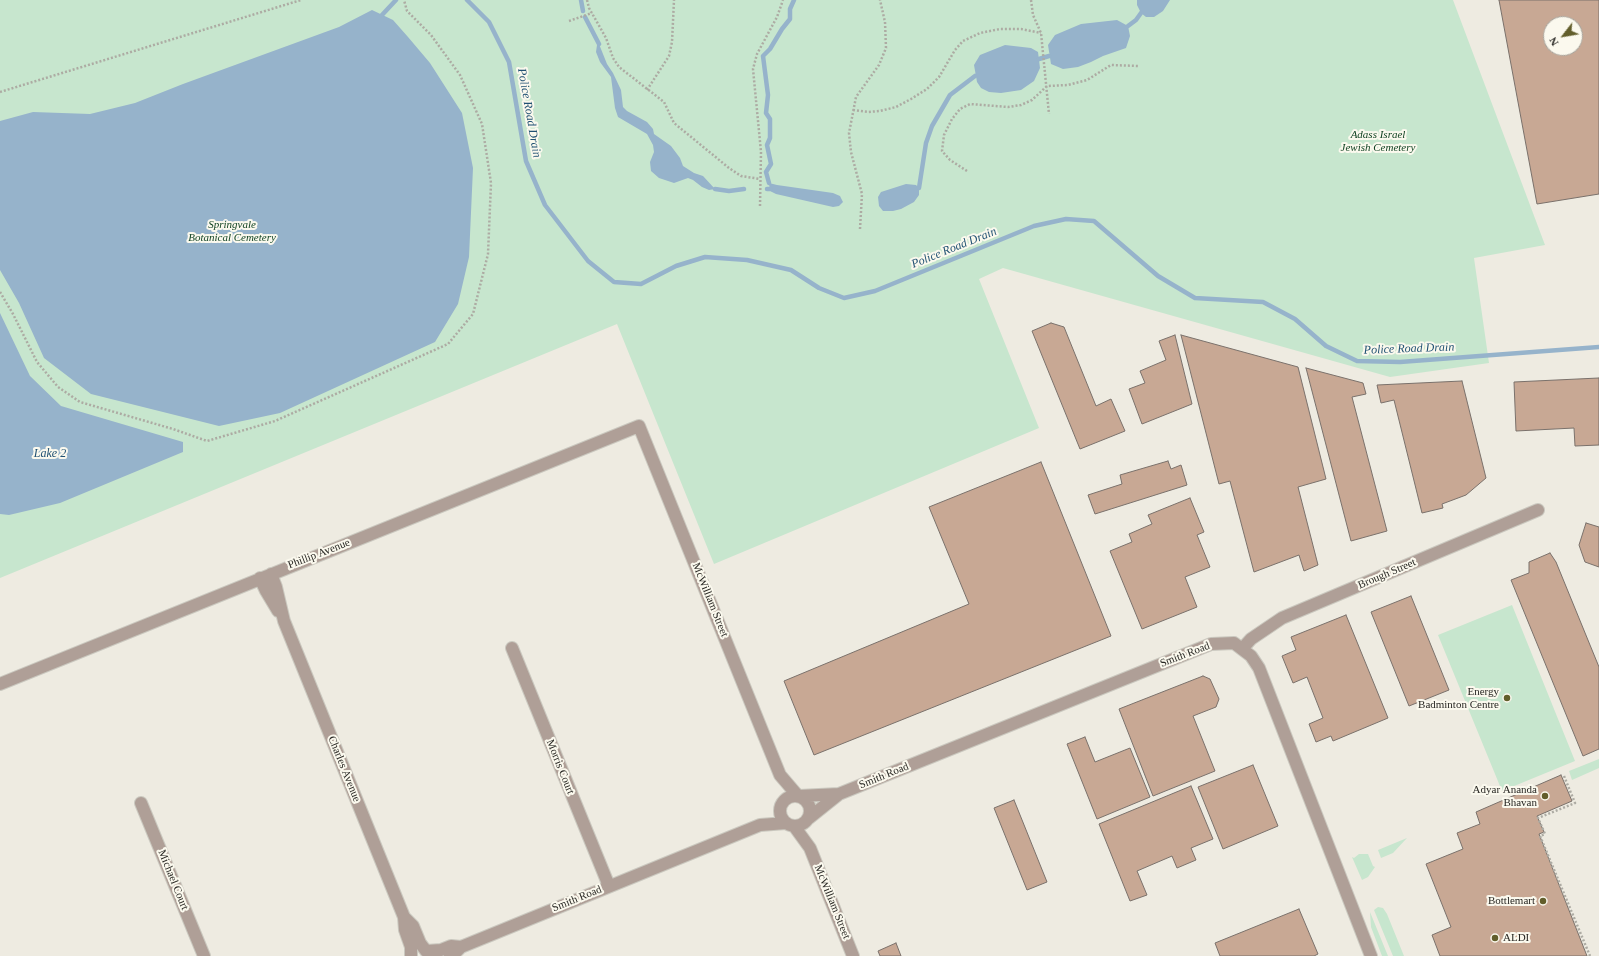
<!DOCTYPE html>
<html>
<head>
<meta charset="utf-8">
<style>
  body { margin:0 }
  #map { position:relative; width:1599px; height:956px; overflow:hidden; background:#eeebe1; font-family:"Times New Roman",serif }
  canvas { display:block }
  .north { position:absolute; left:1543px; top:16px; width:40px; height:40px; box-sizing:border-box; background:#fbf9ee; border:1px solid #a7a59d; border-radius:50%; rotate:239deg; font-size:11px; font-weight:700; line-height:16px; text-align:center; color:#282723 }
  .north::after { content:''; display:block; margin:auto; width:14px; height:18px; background:#625e2b; clip-path:polygon(50% 0,100% 100%,50% 72%,0 100%) }
</style>
</head>
<body>
<div id="map">
<canvas width="1599" height="956"></canvas>
<div class="north">N</div>
</div>
<script>
const c = document.querySelector('canvas').getContext('2d');
c.lineJoin = 'round';
function fill(path, color) {
  c.fillStyle = color;
  c.fill(path, 'evenodd');
}
function shape(rows) {
  const path = new Path2D();
  for (const r of rows) {
    if (r.length === 3) {
      path.moveTo(r[0] + r[2], r[1]);
      path.arc(r[0], r[1], r[2], 0, 2 * Math.PI);
      continue;
    }
    path.moveTo(r[0], r[1]);
    for (let i = 2; i < r.length; i += 2) path.lineTo(r[i], r[i + 1]);
  }
  return path;
}
function strokePath(path, color, width, dash) {
  c.strokeStyle = color;
  c.lineWidth = width;
  c.lineCap = dash ? 'butt' : 'round';
  c.setLineDash(dash || []);
  c.stroke(path);
}
function write(font, color, halo, rows, align = 'center') {
  c.font = font + ' "Times New Roman",serif';
  c.lineWidth = 4;
  c.setLineDash([]);
  c.textBaseline = 'middle';
  c.strokeStyle = halo;
  c.fillStyle = color;
  for (const [text, x, y, turn = 0] of rows) {
    c.save();
    c.translate(x, y);
    c.rotate((+turn || 0) * Math.PI / 180);
    c.textAlign = isNaN(turn) ? turn : align;
    if (halo) c.strokeText(text, 0, 0);
    c.fillText(text, 0, 0);
    c.restore();
  }
}
fill(shape([
  [0,0,1453,0,1545,245,1474,258,1489,363,1390,377,1003,268,979,279,1039,428,714,564,617,324,0,578],
  [1512,605,1575,761,1502,791,1438,635],
  [1599,759,1599,768,1572,780,1569,771],
  [1407,838,1393,853,1381,858,1378,850],
  [1359,854,1368,854,1373,866,1375,867,1368,877,1362,880,1352,857,1354,858],
  [1378,907,1383,908,1387,914,1404,956,1393,956,1374,910],
  [1370,912,1388,956,1382,956,1371,927]
]), '#c7e6ce');
fill(shape([
  [1137,0,1170,0,1163,11,1154,17,1146,17,1141,13,1137,5],
  [372,10,393,20,408,37,430,63,462,113,473,168,469,257,458,304,435,342,280,413,219,426,91,394,44,358,19,303,0,270,0,121,33,112,90,114,135,103,183,84,339,27],
  [1117,20,1128,26,1130,36,1126,48,1103,56,1091,62,1078,67,1063,69,1051,64,1048,45,1055,35,1081,24],
  [599,44,607,64,613,73,621,90,623,107,627,111,647,122,653,129,654,134,671,146,680,158,683,166,694,173,703,176,715,189,709,190,702,187,693,180,688,178,674,183,659,178,651,171,650,162,654,152,653,145,647,134,618,117,615,108,611,77,600,62,596,52,597,45],
  [1005,45,1031,48,1038,52,1040,68,1034,81,1021,90,1001,93,989,92,981,88,977,82,974,65,980,55],
  [769,183,777,185,833,193,840,196,843,202,839,206,833,207,776,194,770,191],
  [906,184,916,185,919,188,919,195,914,202,901,209,893,211,883,211,879,206,878,197,881,192],
  [0,313,30,376,61,406,183,442,183,452,60,503,9,515,0,514]
]), '#96b3cb');
strokePath(shape([
  [467,0,489,22,509,62,526,161,545,205,588,261,614,282,641,284,676,266,705,257,747,260,791,270,819,288,844,298,875,291,1034,226,1066,219,1094,221,1158,276,1195,298,1263,302,1295,319,1326,346,1357,361,1400,362,1599,347],
  [581,0,583,11],
  [382,15,396,0],
  [585,17,599,44],
  [1128,26,1136,20,1141,13],
  [1039,59,1049,56],
  [769,183,766,172,771,164,767,145,770,138,770,119,766,113,768,95,763,56,770,49,782,29,790,19,790,9,794,0],
  [919,188,926,143,932,126,950,95,975,76],
  [715,189,729,191,744,189],
  [767,189,770,189]
]), '#96b3cb', 4.5);
const building = shape([
  [1499,0,1599,0,1599,194,1537,204,1499,0],
  [1551,24,1575,24,1575,48,1551,48,1551,24],
  [1051,323,1064,327,1096,406,1111,399,1125,431,1080,449,1032,331,1051,323],
  [1175,335,1192,404,1142,424,1129,389,1145,383,1140,371,1166,360,1159,341,1175,335],
  [1181,335,1298,367,1326,479,1298,487,1318,565,1304,571,1299,555,1254,572,1230,481,1219,484,1181,335],
  [1306,368,1363,383,1366,394,1352,397,1387,531,1351,541,1306,368],
  [1599,378,1599,445,1575,446,1574,428,1516,431,1514,382,1599,378],
  [1462,381,1486,478,1466,495,1442,504,1443,508,1422,513,1394,400,1381,403,1377,385,1462,381],
  [1168,461,1171,469,1181,465,1187,485,1095,514,1088,495,1122,484,1120,475,1168,461],
  [1041,462,1111,636,814,755,784,681,969,604,929,507,1041,462],
  [1190,498,1204,532,1197,535,1210,567,1185,577,1197,607,1142,629,1110,551,1132,542,1129,534,1152,524,1148,515,1190,498],
  [1586,523,1599,527,1599,567,1585,562,1579,545,1586,523],
  [1550,553,1556,562,1599,667,1599,749,1583,756,1511,580,1529,573,1529,562,1550,553],
  [1411,596,1449,690,1409,706,1371,612,1411,596],
  [1346,615,1388,718,1333,741,1331,736,1316,742,1309,724,1323,718,1307,677,1293,683,1282,656,1296,650,1291,637,1346,615],
  [1203,676,1210,679,1219,699,1216,707,1193,716,1215,771,1153,796,1119,709,1203,676],
  [1085,737,1095,762,1130,748,1150,797,1097,819,1067,744,1085,737],
  [1253,765,1278,826,1223,849,1198,787,1253,765],
  [1561,775,1572,801,1537,816,1544,832,1539,834,1587,956,1440,956,1432,935,1451,927,1426,864,1463,849,1457,833,1480,824,1476,812,1561,775],
  [1191,786,1213,839,1191,848,1196,860,1177,868,1172,856,1137,871,1147,895,1130,901,1099,824,1191,786],
  [1014,800,1047,882,1027,890,994,808,1014,800],
  [1299,909,1318,954,1314,956,1220,956,1215,943,1299,909],
  [896,943,901,956,880,956,878,951,896,943]
]);
fill(building, '#c8a894');
strokePath(building, '#7a716b', 1);
const minor = shape([
  [271,574,276,587,284,621,404,917,405,930,411,947,411,956],
  [260,578,266,591,278,611],
  [512,648,609,886],
  [1242,649,1251,639,1282,618,1538,510],
  [0,684,639,426,780,775,798,796],
  [795,811,15],
  [799,796,839,794],
  [141,803,204,956],
  [809,818,839,794,1211,644,1234,643,1251,656,1259,668,1371,956],
  [794,826,810,848,853,956],
  [404,917,413,926,420,943,426,951],
  [427,951,441,950,451,946,461,947],
  [450,956,454,954,461,947,760,825,786,823]
]);
strokePath(minor, '#cac8bf', 14);
strokePath(shape([
  [587,0,589,8,606,38,613,58,619,67,664,102,674,123,729,168,741,176,760,179],
  [1031,0,1033,15,1041,33,1049,114],
  [569,21,592,13],
  [647,90,669,56,672,42,674,0],
  [0,92,301,0],
  [853,110,868,112,880,111,896,107,911,99,927,89,939,77,955,50,963,41,980,33,1000,29,1021,29,1041,33],
  [967,171,950,160,942,151,944,135,952,119,960,109,970,104,1008,107,1021,105,1032,100,1047,86,1068,85,1087,80,1111,65,1139,66],
  [760,206,761,152,753,69,757,54,777,17,783,0],
  [860,229,862,194,851,152,849,133,856,97,879,65,886,48,885,22,880,0],
  [0,292,13,314,37,362,58,387,80,402,173,429,207,441,275,421,448,344,473,314,488,254,491,183,482,124,460,75,431,35,407,11,404,0],
  [1564,776,1575,803,1538,818,1545,834,1540,836,1590,956]
]), '#adaba3', 2.5, [2, 2]);
strokePath(minor, '#af9f97', 12);
for (const [x, y, r, color] of [
  [1507,698,4,"#625e2b"],
  [1545,796,4,"#625e2b"],
  [1543,901,4,"#625e2b"],
  [1495,938,4,"#625e2b"]
]) {
  const dot = new Path2D();
  dot.arc(x, y, r, 0, 2 * Math.PI);
  c.fillStyle = color;
  c.fill(dot);
  strokePath(dot, '#fbf9ee', 1.5);
}
write('italic 11px', '#0a3e1d', '#fbf9ee', [
  ["Adass Israel",1378,135],
  ["Jewish Cemetery",1378,148],
  ["Springvale",232,225],
  ["Botanical Cemetery",232,238]
]);
write('11px', '#282723', '#fbf9ee', [
  ["Phillip Avenue",319,554,-21],
  ["Brough Street",1387,574,-23],
  ["McWilliam Street",710,600,68],
  ["Smith Road",1185,655,-21],
  ["Morris Court",560,767,68],
  ["Charles Avenue",344,769,68],
  ["Smith Road",884,776,-22],
  ["Michael Court",173,880,68],
  ["Smith Road",577,899,-22],
  ["McWilliam Street",832,902,68]
]);
write('11px', '#282723', '#fbf9ee', [
  ["Energy",1499,692],
  ["Badminton Centre",1499,705],
  ["Adyar Ananda",1537,790],
  ["Bhavan",1537,803],
  ["Bottlemart",1535,901],
  ["ALDI",1503,938,"left"]
], 'right');
write('italic 12px', '#205173', '#fbf9ee', [
  ["Police Road Drain",529,113,80],
  ["Police Road Drain",954,248,-22],
  ["Police Road Drain",1409,349,-2],
  ["Lake 2",50,454]
]);
</script>
</body>
</html>
